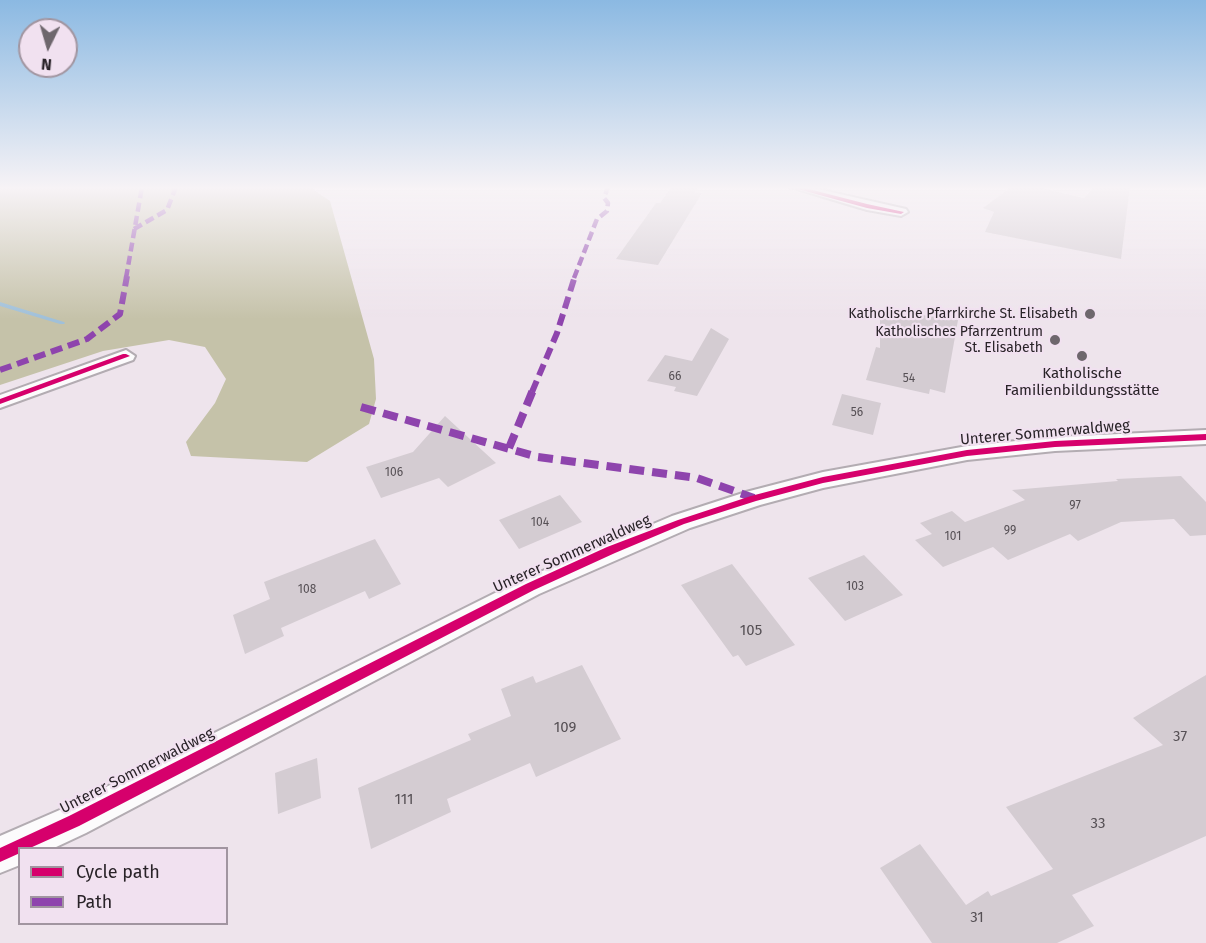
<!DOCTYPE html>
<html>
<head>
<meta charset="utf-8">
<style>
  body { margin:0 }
  #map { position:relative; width:1206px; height:943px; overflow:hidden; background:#eee4ec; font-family:"Fira Sans",sans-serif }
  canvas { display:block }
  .legend { position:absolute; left:18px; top:847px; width:210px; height:78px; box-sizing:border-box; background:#f1e1f0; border:2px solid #a195a0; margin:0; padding:8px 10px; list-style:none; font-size:18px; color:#292328 }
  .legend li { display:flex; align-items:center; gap:12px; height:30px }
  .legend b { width:30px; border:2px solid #a195a0 }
  .north { position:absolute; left:18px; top:18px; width:60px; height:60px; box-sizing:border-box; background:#f1e1f0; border:2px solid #a195a0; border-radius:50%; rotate:185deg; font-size:16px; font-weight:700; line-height:24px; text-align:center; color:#292328 }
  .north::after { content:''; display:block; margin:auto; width:21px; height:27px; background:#6e676d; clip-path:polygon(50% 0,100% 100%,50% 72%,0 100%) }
</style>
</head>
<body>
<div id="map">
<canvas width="1206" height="943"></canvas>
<ul class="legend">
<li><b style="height:8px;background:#d6006c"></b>Cycle path</li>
<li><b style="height:8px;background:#8e44ad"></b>Path</li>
</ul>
<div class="north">N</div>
</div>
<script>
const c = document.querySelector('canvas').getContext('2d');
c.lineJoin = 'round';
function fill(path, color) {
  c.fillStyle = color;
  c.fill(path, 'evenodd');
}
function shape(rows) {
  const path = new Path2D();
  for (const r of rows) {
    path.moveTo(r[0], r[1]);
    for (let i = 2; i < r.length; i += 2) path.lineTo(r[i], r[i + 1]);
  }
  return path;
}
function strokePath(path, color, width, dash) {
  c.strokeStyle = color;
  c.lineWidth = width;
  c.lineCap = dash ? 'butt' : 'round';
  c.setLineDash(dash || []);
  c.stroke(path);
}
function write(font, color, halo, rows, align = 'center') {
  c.font = font + ' "Fira Sans",sans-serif';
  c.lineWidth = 4.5;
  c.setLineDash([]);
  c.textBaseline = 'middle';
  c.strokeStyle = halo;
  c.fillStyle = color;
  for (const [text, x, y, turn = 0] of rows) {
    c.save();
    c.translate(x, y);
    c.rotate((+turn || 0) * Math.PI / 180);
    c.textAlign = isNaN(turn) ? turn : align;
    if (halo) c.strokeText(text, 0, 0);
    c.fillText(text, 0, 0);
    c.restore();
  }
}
fill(shape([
  [0,187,310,187,330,201,374,359,376,399,369,424,307,462,191,456,186,442,215,403,226,379,205,347,169,340,103,351,0,385]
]), '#c5c2a9');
fill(shape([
  [0,302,64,322,65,323,64,324,60,324,0,306,0,302]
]), '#a0c0d9');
fill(shape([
  [671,187,698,187,695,192,702,193,658,265,616,259,656,203,660,203],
  [1011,187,1036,187,1084,198,1094,187,1130,187,1121,259,985,232,994,212,983,208],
  [880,309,958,320,945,393,930,389,929,394,866,380,876,347,880,348],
  [711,328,729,339,697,396,674,391,676,387,647,381,665,355,692,361],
  [842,394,881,403,873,435,832,425],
  [445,416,496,463,448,487,439,478,381,498,366,467,413,452],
  [1181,476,1206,502,1206,535,1190,536,1174,519,1121,522,1078,541,1070,534,1008,560,993,547,943,567,915,540,932,534,920,523,952,511,965,522,1025,500,1012,490,1118,481,1116,479],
  [560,495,582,522,519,549,499,520],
  [375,539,401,584,369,599,365,591,281,628,284,636,245,654,233,615,270,599,264,582],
  [864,555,903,595,845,621,808,578],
  [732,564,795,645,746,666,738,655,733,657,681,585],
  [582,665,621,739,536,777,530,763,447,799,451,812,371,849,358,788,471,740,468,734,511,716,501,689,533,676,536,683],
  [1206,675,1206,836,1072,895,1094,926,1057,943,932,943,880,868,920,844,966,905,988,891,991,896,1053,869,1006,807,1163,745,1133,718],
  [317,758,321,798,278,814,275,773]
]), '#d4ccd2');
const street = shape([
  [790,187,809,187,906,209,908,212,901,216,867,210,790,187],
  [126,350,135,356,133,360,0,408,0,395,126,350],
  [1206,430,1206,444,1055,451,967,460,823,488,760,505,690,528,539,594,86,833,54,848,20,848,20,865,0,873,0,836,62,809,521,580,672,516,746,492,823,472,967,446,1055,437,1206,430]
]);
strokePath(street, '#b3acb2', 4);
fill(street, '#fcfbfc');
strokePath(shape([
  [134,229,167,210,176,187],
  [126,278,142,187],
  [574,278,597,219,607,211,608,203,604,198,608,187]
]), '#8e44ad', 4.5, [9, 4.5]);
strokePath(shape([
  [0,370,87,339,120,314,127,276],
  [532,392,557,333,575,276]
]), '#8e44ad', 6, [12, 6]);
strokePath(shape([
  [361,407,538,457,697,478,754,498],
  [509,448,533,390]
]), '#8e44ad', 8, [15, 8]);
fill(shape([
  [794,187,801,187,867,204,904,212,901,214,867,208,794,188,794,187],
  [123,354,126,354,130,356,0,404,0,399,123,354],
  [1206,434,1206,440,1055,447,967,456,823,483,756,501,684,524,615,553,534,590,79,826,30,848,20,848,20,853,0,862,0,848,69,816,526,584,607,547,678,520,751,496,823,477,967,450,1055,441,1206,434]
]), '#d6006c');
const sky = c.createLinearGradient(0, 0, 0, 319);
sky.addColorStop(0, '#8bb9e2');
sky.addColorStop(0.59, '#f7f3f6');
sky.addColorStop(1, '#f7f3f600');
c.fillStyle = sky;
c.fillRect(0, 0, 1206, 319);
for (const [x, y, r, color] of [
  [1090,314,6,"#6e676d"],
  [1055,340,6,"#6e676d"],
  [1082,356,6,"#6e676d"]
]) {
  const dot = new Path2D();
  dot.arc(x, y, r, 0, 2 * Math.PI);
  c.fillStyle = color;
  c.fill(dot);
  strokePath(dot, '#f1e1f0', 2);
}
write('12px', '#565055', null, [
  ["66",675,377],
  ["54",909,379],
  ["56",857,413],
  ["106",394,473],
  ["97",1075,506],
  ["104",540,523],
  ["99",1010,531],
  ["101",953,537],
  ["103",855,587],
  ["108",307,590]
]);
write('14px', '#292328', '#f1e1f0', [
  ["Katholische Pfarrkirche St. Elisabeth",1078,314],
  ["Katholisches Pfarrzentrum",1043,332],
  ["St. Elisabeth",1043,348]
], 'right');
write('15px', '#292328', '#f1e1f0', [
  ["Katholische",1082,374],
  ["Familienbildungsstätte",1082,391]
]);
write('15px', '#292328', '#f1e1f0', [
  ["Unterer Sommerwaldweg",1045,433,-5],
  ["Unterer Sommerwaldweg",572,554,-24],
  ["Unterer Sommerwaldweg",137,771,-27]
]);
write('15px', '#565055', null, [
  ["105",751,631],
  ["109",565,728],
  ["37",1180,737],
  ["111",404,800],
  ["33",1098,824],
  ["31",977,918]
]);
</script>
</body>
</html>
